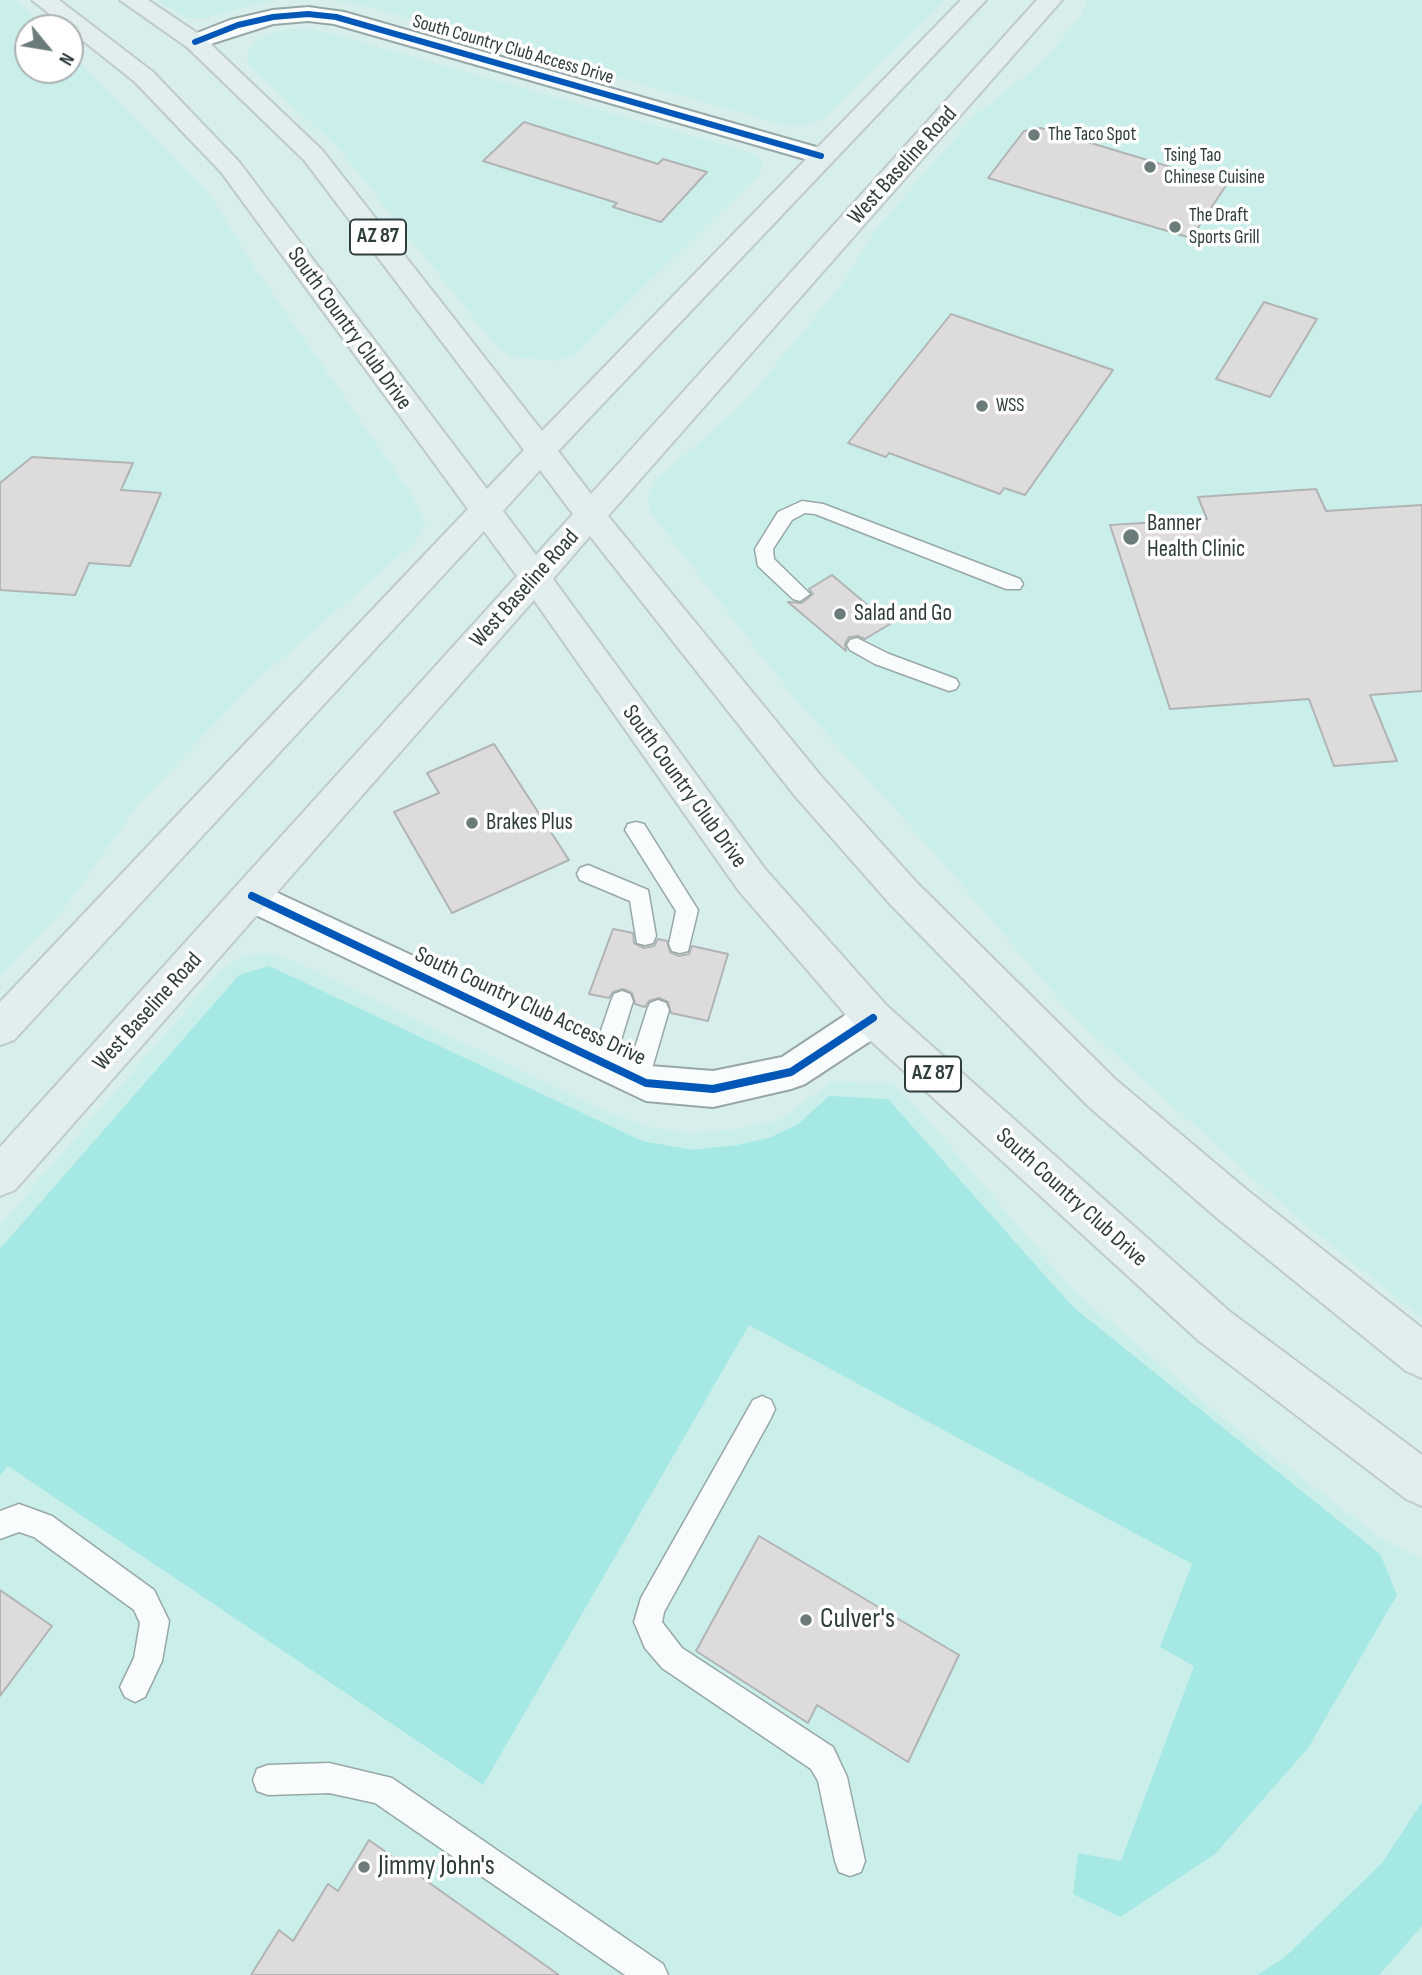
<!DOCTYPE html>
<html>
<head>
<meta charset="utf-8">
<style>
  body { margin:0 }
  #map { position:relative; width:1422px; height:1975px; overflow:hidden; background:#d8eeec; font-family:"Sofia Sans Condensed",sans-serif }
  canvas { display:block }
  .north { position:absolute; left:14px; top:14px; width:70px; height:70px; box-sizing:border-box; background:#fff; border:2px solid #abb1b1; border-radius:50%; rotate:120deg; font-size:19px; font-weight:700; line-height:28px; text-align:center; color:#2e3d3c }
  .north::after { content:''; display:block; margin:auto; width:24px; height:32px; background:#6a7b7a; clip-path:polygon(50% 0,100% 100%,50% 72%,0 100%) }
</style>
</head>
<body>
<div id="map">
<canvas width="1422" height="1975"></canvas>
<div class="north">N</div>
</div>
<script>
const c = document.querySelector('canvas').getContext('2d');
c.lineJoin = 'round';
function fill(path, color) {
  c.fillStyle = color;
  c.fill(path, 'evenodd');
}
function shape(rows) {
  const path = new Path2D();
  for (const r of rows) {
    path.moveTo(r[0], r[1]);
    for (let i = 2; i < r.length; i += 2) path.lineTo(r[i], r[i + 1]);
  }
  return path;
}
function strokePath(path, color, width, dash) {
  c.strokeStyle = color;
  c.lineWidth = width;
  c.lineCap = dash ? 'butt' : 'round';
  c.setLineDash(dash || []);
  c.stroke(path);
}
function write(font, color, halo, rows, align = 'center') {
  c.font = font + ' "Sofia Sans Condensed",sans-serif';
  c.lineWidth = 7;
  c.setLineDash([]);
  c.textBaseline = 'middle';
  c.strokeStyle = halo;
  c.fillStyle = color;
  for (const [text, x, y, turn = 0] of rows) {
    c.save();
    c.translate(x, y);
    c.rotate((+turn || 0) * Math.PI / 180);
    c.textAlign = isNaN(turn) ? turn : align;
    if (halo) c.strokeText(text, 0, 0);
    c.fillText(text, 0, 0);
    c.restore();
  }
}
fill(shape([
  [0,0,14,0,20,4,45,28,28,28,28,70,70,70,70,53,209,193,255,268,409,491,426,522,415,542,256,681,140,802,66,906,0,976],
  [157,0,273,0,204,18,186,18],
  [331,0,945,0,821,120,807,125,788,126,369,7],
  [1087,0,1422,0,1422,1318,1293,1214,1075,1018,931,849,796,700,650,512,648,495,655,481,747,400,842,284,876,229,975,115,1037,67,1081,17],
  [291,29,313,29,332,34,746,151,760,159,763,167,758,175,576,354,555,361,511,357,496,346,340,150,251,67,246,56,256,41,273,32],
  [265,953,292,960,607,1112,650,1127,691,1133,735,1129,779,1120,833,1081,893,1084,913,1103,1073,1290,1229,1423,1384,1540,1422,1559,1422,1975,0,1975,0,1225,221,970,241,957]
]), '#caefeb');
fill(shape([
  [269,966,642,1141,693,1150,737,1145,769,1138,798,1124,829,1096,888,1099,1072,1306,1380,1554,1397,1595,1308,1748,1215,1854,1120,1917,1073,1894,1078,1853,1121,1861,1194,1666,1160,1647,1192,1564,749,1325,483,1785,8,1466,0,1475,0,1249,239,975],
  [1422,1802,1422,1926,1379,1975,1257,1975,1284,1958,1382,1863]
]), '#a6e8e3');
const building = shape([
  [524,122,658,164,663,159,707,172,661,222,613,207,617,203,483,161,524,122],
  [1041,128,1227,184,1191,238,988,178,1024,131,1041,128],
  [1264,302,1317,319,1270,397,1216,379,1264,302],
  [951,314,1113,370,1025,495,1004,488,1000,494,889,453,886,457,848,443,951,314],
  [32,457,133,463,121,490,161,493,130,566,89,563,75,595,0,590,0,483,32,457],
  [1316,489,1326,511,1422,505,1422,691,1370,695,1397,761,1334,766,1309,699,1170,709,1110,525,1207,519,1198,497,1316,489],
  [832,575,890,624,865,639,858,636,849,637,845,644,846,651,788,602,802,603,813,594,809,589,832,575],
  [494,744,569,860,452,913,394,812,439,793,427,773,494,744],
  [613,929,633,933,634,943,644,948,654,946,658,939,667,941,670,952,679,956,689,954,692,946,728,954,708,1021,671,1013,668,1002,659,998,649,1001,645,1007,635,1004,632,993,623,989,613,992,609,998,589,994,613,929],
  [759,1536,959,1655,908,1762,817,1705,808,1723,696,1651,759,1536],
  [0,1590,52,1626,0,1696,0,1590],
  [369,1840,559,1975,251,1975,279,1930,293,1941,328,1884,338,1891,369,1840]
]);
fill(building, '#dedbdd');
strokePath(building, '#b0b4b4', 2);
const lane = shape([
  [802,501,823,504,1020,579,1023,584,1020,589,1006,589,815,514,805,513,792,520,773,549,774,559,810,594,800,601,793,599,758,566,755,549,778,512,802,501],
  [857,638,889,654,956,679,959,684,956,689,949,691,875,664,850,650,847,645,850,640,857,638],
  [636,822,644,824,698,910,688,951,680,953,672,951,669,944,676,911,625,830,628,824,636,822],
  [588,865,648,890,656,936,653,943,645,945,637,943,630,901,580,880,577,874,580,868,588,865],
  [622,991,630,994,633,1001,614,1063,610,1070,602,1073,594,1070,590,1063,611,1001,614,994,622,991],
  [658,1000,666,1003,669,1010,649,1079,645,1086,637,1089,629,1086,625,1079,647,1010,650,1003,658,1000],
  [762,1396,771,1400,775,1409,771,1418,664,1612,662,1622,682,1648,833,1747,847,1777,865,1861,861,1872,850,1876,839,1872,835,1861,818,1781,811,1769,662,1668,645,1648,634,1622,641,1598,753,1400,762,1396],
  [19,1504,52,1516,154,1590,169,1621,162,1661,145,1697,135,1702,125,1697,120,1687,134,1658,140,1623,134,1610,34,1537,19,1532,0,1539,0,1511,19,1504],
  [329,1763,392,1778,663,1964,668,1975,625,1975,375,1803,329,1793,268,1795,257,1791,253,1780,257,1769,268,1765,329,1763]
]);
const street = shape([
  [308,7,344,12,830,151,834,156,830,161,821,164,812,161,334,24,308,21,273,24,195,49,187,47,183,42,187,37,230,20,273,10,308,7],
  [252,881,650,1066,713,1071,782,1057,859,1006,873,1001,887,1006,892,1018,887,1030,805,1084,791,1089,713,1107,646,1101,239,907,233,896,239,885,252,881]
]);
const primary = shape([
  [32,0,59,0,153,72,239,162,487,489,524,450,304,160,187,47,120,0,148,0,203,37,322,150,542,431,961,0,986,0,558,451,591,494,1037,0,1062,0,608,516,821,776,917,883,1115,1079,1247,1190,1422,1328,1422,1378,1406,1371,1217,1218,1087,1105,891,905,795,796,590,536,553,579,765,869,887,1006,1229,1311,1422,1455,1422,1506,1406,1499,1199,1341,859,1030,739,891,534,600,15,1190,0,1196,0,1147,517,576,484,531,14,1040,0,1045,0,1002,468,509,221,172,135,82,32,0],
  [540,470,573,514,536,555,503,511,540,470]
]);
strokePath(lane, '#96a7a6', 3);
strokePath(street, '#96a7a6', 4);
strokePath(primary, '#bfcac9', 4);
fill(lane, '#f9fcfc');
fill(street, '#f9fcfc');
fill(primary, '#e1eeed');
strokePath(shape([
  [195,42,238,25,273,17,308,14,336,17,821,156]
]), '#0057b8', 6);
strokePath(shape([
  [252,896,646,1083,713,1089,791,1072,873,1018]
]), '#0057b8', 8);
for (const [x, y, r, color] of [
  [1034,135,7,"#6a7b7a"],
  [1150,167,7,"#6a7b7a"],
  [1175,227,7,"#6a7b7a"],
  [982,406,7,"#6a7b7a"],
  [1131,537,9,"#6a7b7a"],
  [840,614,7,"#6a7b7a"],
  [472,823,7,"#6a7b7a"],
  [806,1620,7,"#6a7b7a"],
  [364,1867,7,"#6a7b7a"]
]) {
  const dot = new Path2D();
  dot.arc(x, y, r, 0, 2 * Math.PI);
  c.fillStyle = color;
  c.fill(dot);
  strokePath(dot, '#fff', 2.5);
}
write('19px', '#2e3d3c', '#fff', [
  ["South Country Club Access Drive",513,50,16]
]);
write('19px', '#2e3d3c', '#fff', [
  ["The Taco Spot",1048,135],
  ["Tsing Tao",1164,156],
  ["Chinese Cuisine",1164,178],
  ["The Draft",1189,216],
  ["Sports Grill",1189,238],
  ["WSS",996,406]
], 'left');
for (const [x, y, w] of [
  [378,237,56],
  [933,1074,56]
]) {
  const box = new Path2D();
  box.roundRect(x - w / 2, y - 17.5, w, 35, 5);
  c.fillStyle = '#fff';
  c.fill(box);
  strokePath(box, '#2e3d3c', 2);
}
write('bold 21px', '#2e3d3c', null, [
  ["AZ 87",378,237],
  ["AZ 87",933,1074]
]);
write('23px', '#2e3d3c', '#fff', [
  ["West Baseline Road",903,166,-48],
  ["South Country Club Drive",349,329,54],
  ["West Baseline Road",525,589,-48],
  ["South Country Club Drive",684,787,54],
  ["South Country Club Access Drive",530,1007,25],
  ["West Baseline Road",148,1012,-48],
  ["South Country Club Drive",1071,1198,42]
]);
write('23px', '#2e3d3c', '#fff', [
  ["Banner",1147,524],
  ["Health Clinic",1147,550],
  ["Salad and Go",854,614],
  ["Brakes Plus",486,823]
], 'left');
write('28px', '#2e3d3c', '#fff', [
  ["Culver's",820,1620],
  ["Jimmy John's",378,1867]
], 'left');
</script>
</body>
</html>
